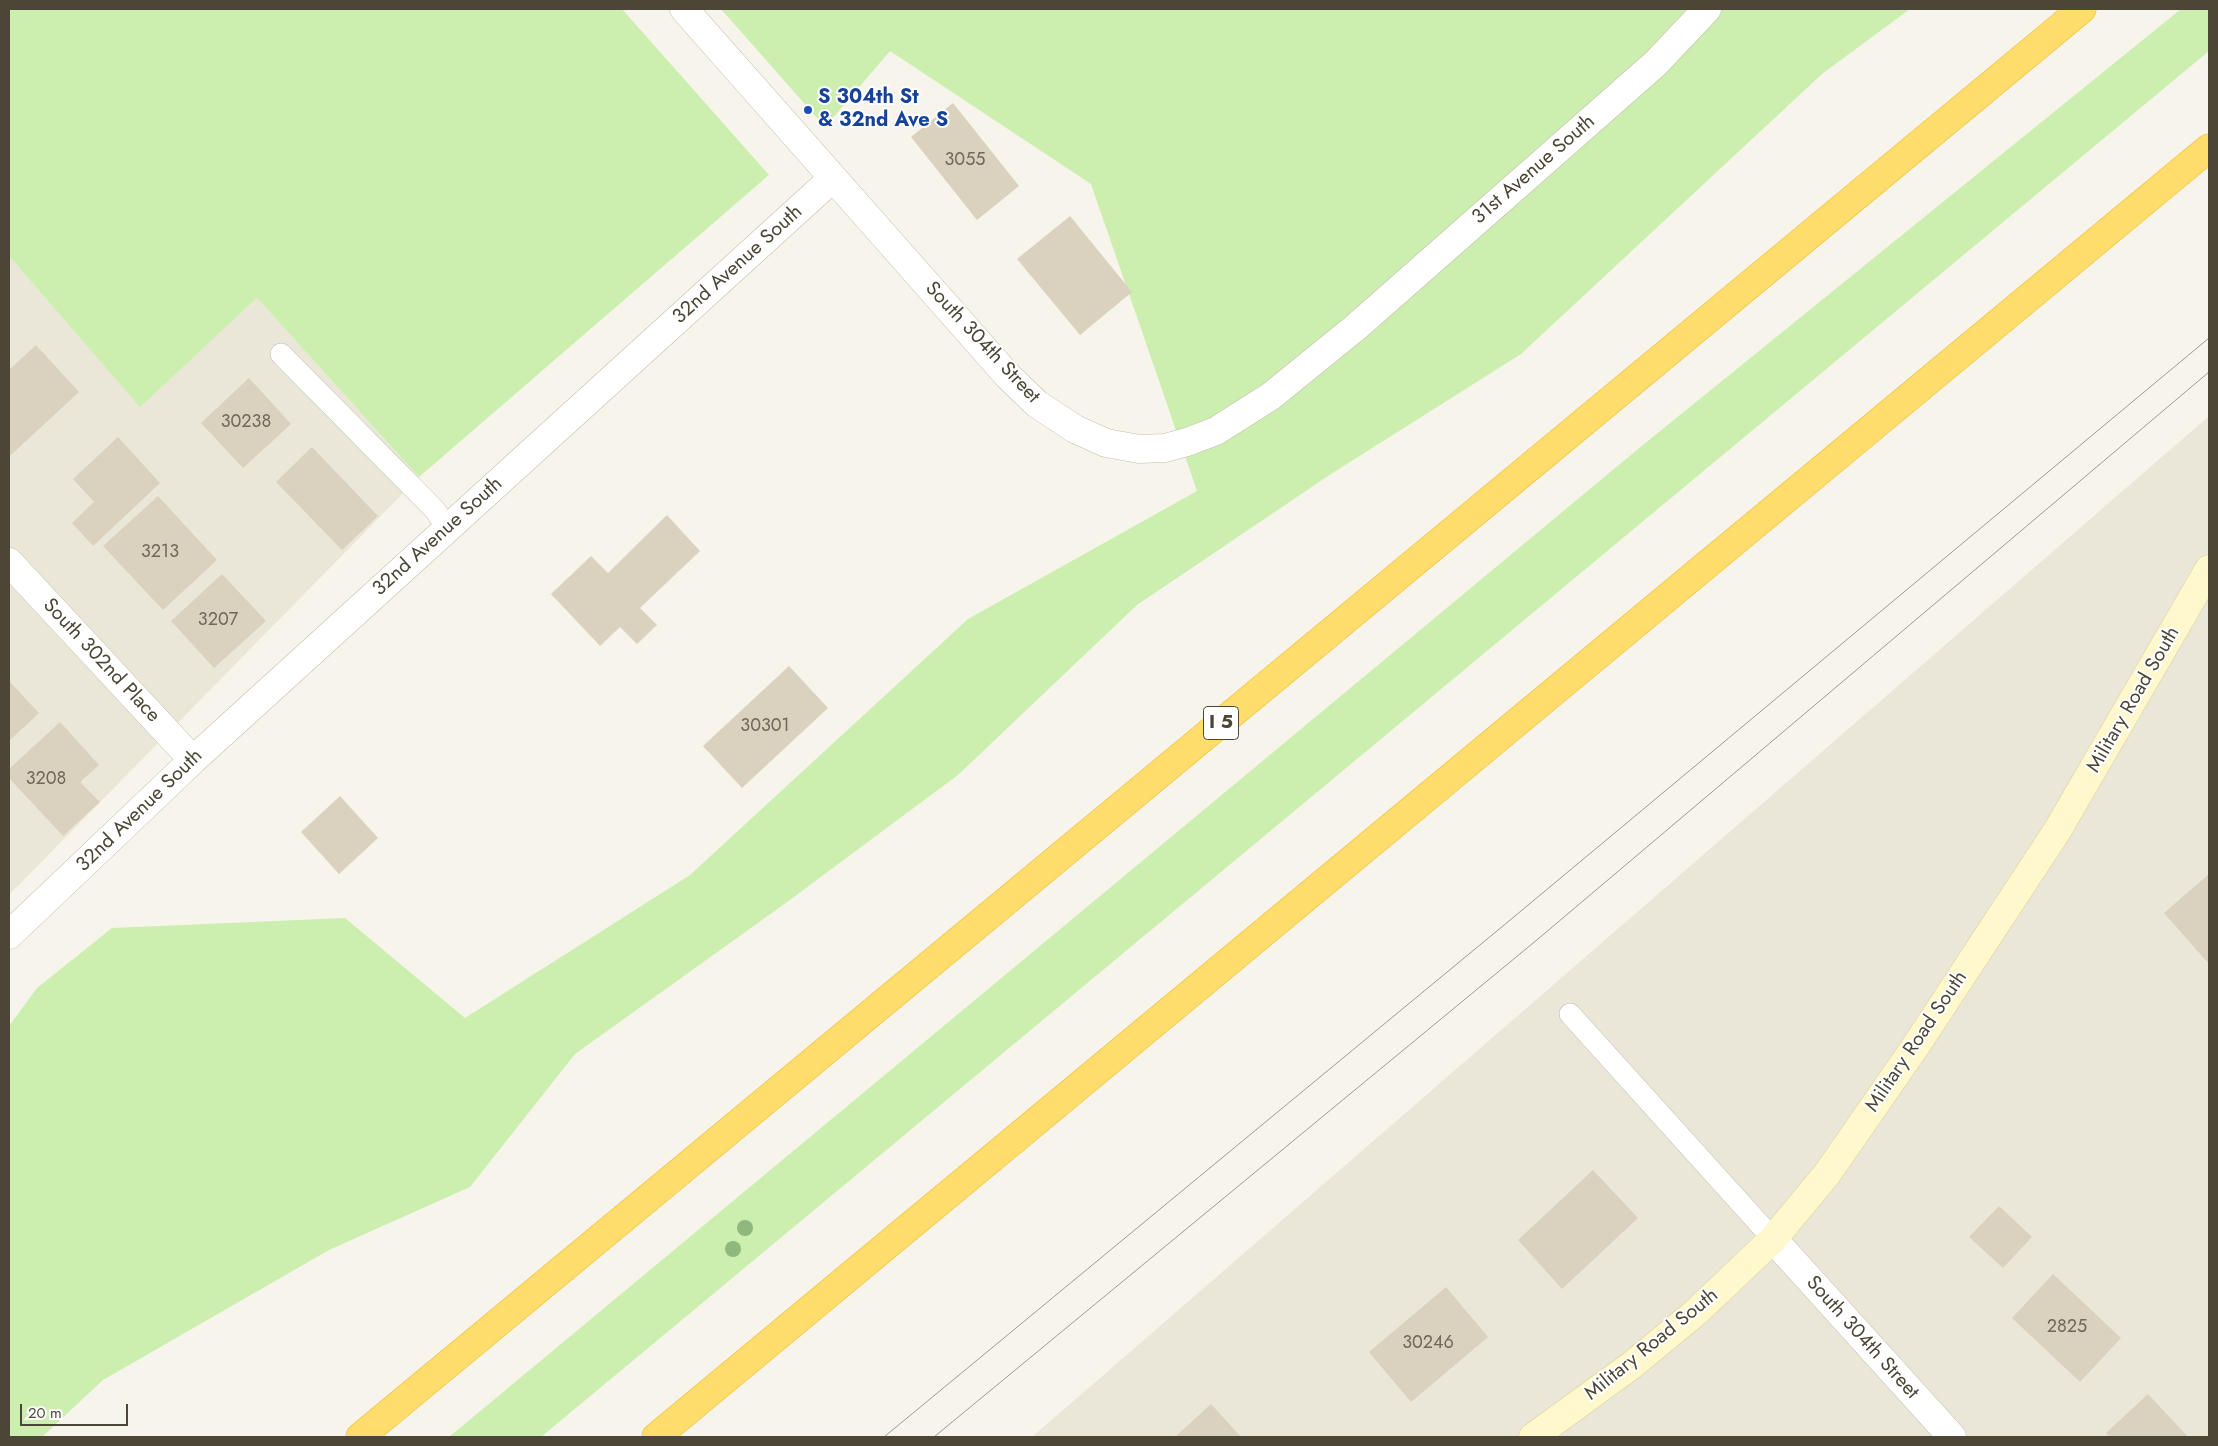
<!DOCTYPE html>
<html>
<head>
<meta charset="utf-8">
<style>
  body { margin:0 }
  #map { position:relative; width:2218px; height:1446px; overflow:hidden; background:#f7f4eb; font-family:Jost,sans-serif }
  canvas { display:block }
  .frame { position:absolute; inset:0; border:10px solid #4c4637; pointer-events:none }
  .scale { position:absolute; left:20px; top:1404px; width:108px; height:22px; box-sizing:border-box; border:2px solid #4c4637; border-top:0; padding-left:6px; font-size:15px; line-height:18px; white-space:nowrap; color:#4c4637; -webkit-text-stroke:4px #fff; paint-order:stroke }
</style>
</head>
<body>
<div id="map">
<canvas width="2218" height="1446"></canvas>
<div class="frame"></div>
<div class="scale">20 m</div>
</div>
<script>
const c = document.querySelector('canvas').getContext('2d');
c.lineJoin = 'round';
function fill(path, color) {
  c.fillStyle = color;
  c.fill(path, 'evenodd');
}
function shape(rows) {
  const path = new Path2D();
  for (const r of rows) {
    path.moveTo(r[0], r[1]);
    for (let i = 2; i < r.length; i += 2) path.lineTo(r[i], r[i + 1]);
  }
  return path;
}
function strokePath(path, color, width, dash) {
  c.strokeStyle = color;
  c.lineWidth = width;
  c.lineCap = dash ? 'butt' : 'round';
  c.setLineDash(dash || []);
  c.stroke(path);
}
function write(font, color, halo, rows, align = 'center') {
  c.font = font + ' Jost,sans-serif';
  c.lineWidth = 4;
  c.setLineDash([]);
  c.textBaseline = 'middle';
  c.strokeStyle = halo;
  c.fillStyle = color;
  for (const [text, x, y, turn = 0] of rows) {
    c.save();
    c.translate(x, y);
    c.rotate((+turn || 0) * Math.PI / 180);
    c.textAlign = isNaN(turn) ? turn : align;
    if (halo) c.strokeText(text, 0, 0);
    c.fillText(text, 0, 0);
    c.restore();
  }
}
fill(shape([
  [9,256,140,406,257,298,419,477,9,895],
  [2209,416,2209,1437,1032,1437]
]), '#ebe7d8');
fill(shape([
  [9,9,622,9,769,175,419,477,257,298,140,407,9,256],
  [721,9,1910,9,1822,74,1521,354,1331,474,1137,605,958,775,783,905,575,1054,470,1187,329,1250,103,1380,42,1437,9,1437,9,1026,37,988,112,928,345,918,465,1018,690,875,968,619,1197,491,1091,184,890,51,825,127],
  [2181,9,2209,9,2209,51,541,1437,449,1437,1638,449]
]), '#ccefb0');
fill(shape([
  [953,103,1019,186,977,220,911,137],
  [1070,216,1132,292,1080,335,1017,259],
  [36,345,79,392,11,455,9,453,9,370],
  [249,378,291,424,243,468,201,423],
  [118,437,160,483,93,546,72,523,94,502,73,479],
  [312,447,378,516,342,550,276,482],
  [158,496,217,560,163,610,103,546],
  [667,515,700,551,640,608,657,625,637,644,620,627,600,646,551,594,591,556,608,573],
  [222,574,266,621,214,668,171,621],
  [789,666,828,708,742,788,703,746],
  [9,681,39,713,9,741],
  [60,722,99,765,80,782,100,802,63,836,9,778,9,769],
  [340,796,378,838,339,874,301,832],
  [2209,874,2209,964,2164,913],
  [1593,1170,1638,1218,1562,1289,1518,1240],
  [1999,1206,2032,1237,2003,1268,1969,1237],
  [2053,1274,2121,1338,2080,1382,2012,1318],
  [1446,1287,1488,1337,1411,1402,1369,1352],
  [2148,1394,2188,1437,2110,1437,2106,1433],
  [1211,1404,1241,1437,1175,1437]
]), '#dad2bf');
const service = shape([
  [281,354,435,510,448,529],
  [1570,1014,1773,1239]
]);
const minor = shape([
  [684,9,1008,376,1037,404,1075,429,1106,443,1139,449,1165,448,1187,442,1216,431,1271,396,1356,327,1656,63,1707,9],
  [9,562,193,760],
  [9,935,193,760,833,178]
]);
const tertiary = shape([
  [1773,1239,1952,1437]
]);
const secondary = shape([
  [1533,1437,1632,1365,1695,1313,1773,1239,1827,1174,1915,1047,2057,831,2209,569]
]);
const motorway = shape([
  [360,1437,2082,9],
  [656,1437,2209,148]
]);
strokePath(service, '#c4beac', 22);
strokePath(minor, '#c4beac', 29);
strokePath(tertiary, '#c4beac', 29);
strokePath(secondary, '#dbcf96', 29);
strokePath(motorway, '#efba2d', 29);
strokePath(service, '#fff', 21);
strokePath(minor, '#fff', 28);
strokePath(tertiary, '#fff', 28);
strokePath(secondary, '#fff8cc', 28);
strokePath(motorway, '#ffdd6d', 28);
strokePath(shape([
  [884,1437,1515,916,2209,338],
  [934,1437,1538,939,2209,372]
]), '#9a9a9a', 1);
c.fillStyle = '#91b87c';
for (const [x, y] of [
  [745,1228],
  [733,1249]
]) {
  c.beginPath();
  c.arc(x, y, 8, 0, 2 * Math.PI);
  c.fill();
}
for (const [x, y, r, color] of [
  [808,110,5,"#1a4fb4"]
]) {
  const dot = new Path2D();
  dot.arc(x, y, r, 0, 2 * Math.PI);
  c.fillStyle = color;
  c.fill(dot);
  strokePath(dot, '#fff', 2);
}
write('18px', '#706959', null, [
  ["3055",965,161],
  ["30238",246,423],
  ["3213",160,553],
  ["3207",218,621],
  ["30301",765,727],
  ["3208",46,780],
  ["2825",2067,1328],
  ["30246",1428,1344]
]);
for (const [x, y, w] of [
  [1221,723,35]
]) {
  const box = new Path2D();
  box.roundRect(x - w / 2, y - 16.5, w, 33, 4);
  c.fillStyle = '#fff';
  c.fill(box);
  strokePath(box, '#4c4637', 1);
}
write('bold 19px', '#4c4637', null, [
  ["I 5",1221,723]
]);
write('bold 20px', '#164399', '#fff', [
  ["S 304th St",818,98],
  ["& 32nd Ave S",818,121]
], 'left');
write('20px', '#4c4637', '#fff', [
  ["31st Avenue South",1534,170,-41],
  ["32nd Avenue South",738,265,-42],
  ["South 304th Street",982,343,47],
  ["32nd Avenue South",438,537,-42],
  ["South 302nd Place",101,661,47],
  ["Military Road South",2134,700,-60],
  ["32nd Avenue South",140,811,-44],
  ["Military Road South",1917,1042,-56],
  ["South 304th Street",1862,1338,48],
  ["Military Road South",1652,1345,-39]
]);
</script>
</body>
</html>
